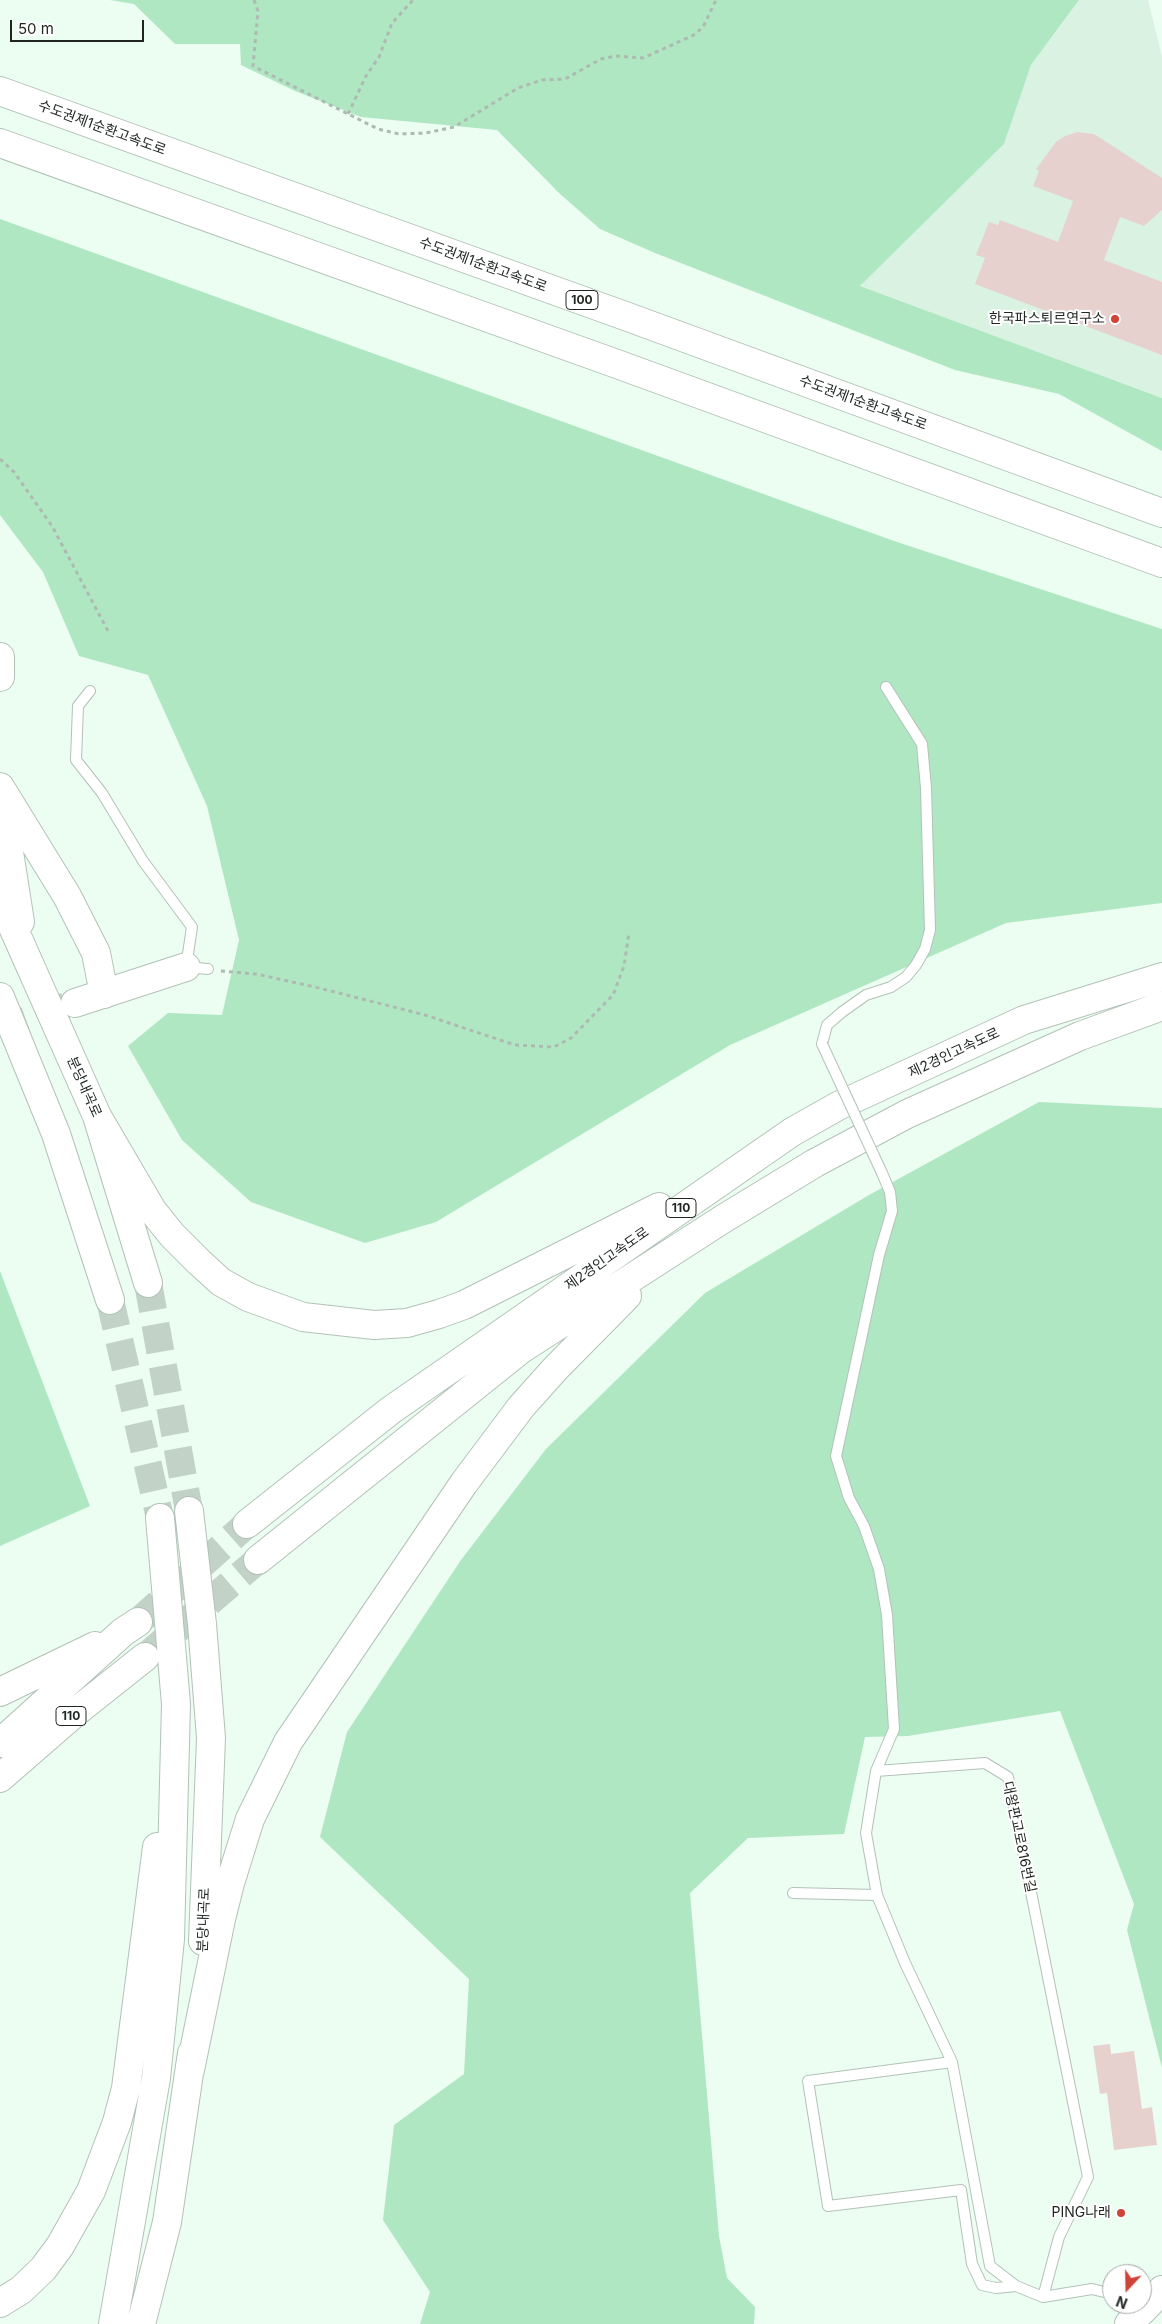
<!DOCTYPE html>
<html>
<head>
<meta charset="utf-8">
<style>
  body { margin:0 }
  #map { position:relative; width:1162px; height:2324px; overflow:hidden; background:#ecfdf1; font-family:Inter,sans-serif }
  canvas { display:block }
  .north { position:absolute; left:1102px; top:2264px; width:50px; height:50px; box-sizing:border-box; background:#fff; border:1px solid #a5a8a6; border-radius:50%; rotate:201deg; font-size:14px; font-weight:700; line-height:20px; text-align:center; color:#1f2521 }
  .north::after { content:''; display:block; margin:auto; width:18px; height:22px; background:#d04337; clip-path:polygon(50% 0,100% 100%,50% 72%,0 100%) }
  .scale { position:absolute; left:10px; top:20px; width:134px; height:22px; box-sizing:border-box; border:2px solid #1f2521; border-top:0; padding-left:6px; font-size:15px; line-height:18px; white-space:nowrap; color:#1f2521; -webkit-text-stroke:4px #fff; paint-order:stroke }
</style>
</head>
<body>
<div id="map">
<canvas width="1162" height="2324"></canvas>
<div class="north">N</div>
<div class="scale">50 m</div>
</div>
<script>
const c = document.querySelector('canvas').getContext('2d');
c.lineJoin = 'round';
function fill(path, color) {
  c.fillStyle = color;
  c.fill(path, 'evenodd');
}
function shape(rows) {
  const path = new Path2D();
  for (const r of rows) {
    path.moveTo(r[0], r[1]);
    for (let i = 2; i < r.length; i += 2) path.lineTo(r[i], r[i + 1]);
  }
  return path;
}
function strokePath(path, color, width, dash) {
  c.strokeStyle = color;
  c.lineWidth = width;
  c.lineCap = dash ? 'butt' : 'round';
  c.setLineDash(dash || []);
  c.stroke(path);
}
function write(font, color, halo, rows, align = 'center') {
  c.font = font + ' Inter,"Noto Sans KR",sans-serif';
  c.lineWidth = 4;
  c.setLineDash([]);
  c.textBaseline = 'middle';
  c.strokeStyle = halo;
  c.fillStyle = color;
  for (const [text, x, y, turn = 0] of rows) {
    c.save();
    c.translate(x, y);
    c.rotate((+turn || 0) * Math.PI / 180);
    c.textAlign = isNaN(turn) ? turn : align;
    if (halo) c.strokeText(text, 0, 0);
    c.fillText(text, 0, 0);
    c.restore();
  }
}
fill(shape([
  [1079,0,1148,0,1162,57,1162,398,860,286,1004,144,1031,65]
]), '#daf2e2');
fill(shape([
  [110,0,1079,0,1031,65,1004,144,860,286,1162,398,1162,451,1059,394,955,370,655,253,600,229,559,193,497,130,361,117,295,91,241,65,240,44,175,44,134,4],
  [0,219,894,541,1162,629,1162,903,1006,923,730,1045,436,1222,365,1243,251,1202,182,1140,128,1046,168,1013,222,1015,239,940,207,806,148,675,79,656,43,572,0,515],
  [1039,1102,1162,1108,1162,2068,1127,1930,1134,1904,1060,1711,908,1736,865,1737,844,1834,748,1838,690,1893,719,2236,727,2278,755,2307,754,2324,420,2324,430,2292,383,2220,394,2125,464,2074,469,1979,320,1837,347,1732,461,1560,546,1449,705,1293,869,1195],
  [0,1271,90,1506,0,1546]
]), '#b0e7c3');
fill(shape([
  [1078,132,1094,134,1162,178,1162,210,1144,226,1120,217,1104,260,1162,282,1162,355,975,284,985,258,976,255,989,222,998,225,1000,220,1058,242,1073,201,1033,186,1039,171,1036,169,1056,142,1065,136],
  [1110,2044,1111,2054,1134,2051,1142,2109,1152,2107,1157,2145,1114,2150,1107,2093,1100,2094,1093,2046]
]), '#e6d1ce');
strokePath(shape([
  [0,1030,72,1004]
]), '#c3d2c7', 28, [28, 14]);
strokePath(shape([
  [148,1283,189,1511],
  [110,1300,160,1518],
  [138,1622,247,1524],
  [145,1657,258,1560]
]), '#c3d2c7', 28, [28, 14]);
const lane = shape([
  [90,691,78,706,76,760,102,793,143,861,192,927,186,967,208,969],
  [822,1044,827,1025,842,1012,866,995,891,987,906,977,916,965,925,949,930,930,926,788,922,744,886,687],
  [882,1173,890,1192,892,1211,879,1255,836,1456,849,1498,864,1526,879,1569,887,1615,894,1729,876,1771,866,1833,877,1895,905,1963,952,2062,990,2266,1016,2286,1043,2297,1092,2289,1112,2294],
  [876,1771,985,1763,1008,1777,1088,2177,1059,2237,1043,2297],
  [793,1893,877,1895],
  [952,2062,808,2081,828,2206,961,2190,972,2264,982,2285,996,2288,1016,2286]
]);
const secondary = shape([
  [75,1003,186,967]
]);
const primary = shape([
  [1129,2324,1162,2290]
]);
const highway = shape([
  [0,91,628,317,1162,513],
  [0,143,617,364,1162,563],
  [0,657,0,677],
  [0,787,67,896,96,953,104,994],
  [0,816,9,852,20,922],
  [0,898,97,1116,148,1283],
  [0,997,56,1134,110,1300],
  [97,1116,152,1210,172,1235,199,1262,221,1282,248,1297,303,1317,374,1325,407,1323,439,1314,464,1305,659,1207],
  [189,1511,202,1624,211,1738,203,1941],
  [247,1524,391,1410,792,1132,838,1106,1024,1020,1162,977],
  [258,1560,520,1350,723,1219,815,1163,907,1114,1080,1036,1162,1006],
  [0,1692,95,1646],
  [0,1743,123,1632,138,1622],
  [0,1778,77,1711,145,1657],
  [190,2070,221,1919,230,1883,250,1819,288,1742,464,1483,521,1407,555,1369,627,1296],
  [0,2303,21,2290,43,2269,60,2246,91,2191,117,2122,126,2088,157,1847],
  [113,2324,156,2078,170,1939,176,1704,160,1518],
  [141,2324,167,2222,192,2053]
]);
strokePath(lane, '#b2c2b7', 12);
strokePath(secondary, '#b2c2b7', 30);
strokePath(primary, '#b2c2b7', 30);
strokePath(highway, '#b2c2b7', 30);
strokePath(shape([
  [254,0,258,11,253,66,378,129,399,134,426,133,454,127,518,88,542,80,565,79,601,59,616,56,643,58,696,34,704,25,716,0],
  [348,114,366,76,379,57,392,23,413,0],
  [0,459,14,472,52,526,108,631],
  [221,971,256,974,315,987,425,1015,515,1045,554,1047,571,1038,613,995,624,966,629,933]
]), '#adbab1', 3, [4, 4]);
strokePath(lane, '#fff', 10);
strokePath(secondary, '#fff', 28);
strokePath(primary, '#fff', 28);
strokePath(highway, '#fff', 28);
const laneBridge = shape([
  [822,1044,882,1173]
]);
strokePath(laneBridge, '#b2c2b7', 12, []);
strokePath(laneBridge, '#fff', 10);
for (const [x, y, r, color] of [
  [1115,319,5,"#d04337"],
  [1121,2213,5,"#d04337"]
]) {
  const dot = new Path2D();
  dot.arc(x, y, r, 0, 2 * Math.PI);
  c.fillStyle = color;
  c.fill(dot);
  strokePath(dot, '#fff', 2);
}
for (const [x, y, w] of [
  [582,300,32],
  [681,1208,30],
  [71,1716,30]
]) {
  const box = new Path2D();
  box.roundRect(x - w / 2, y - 9.5, w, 19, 4);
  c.fillStyle = '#fff';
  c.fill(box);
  strokePath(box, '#1f2521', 1);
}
write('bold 12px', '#1f2521', null, [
  ["100",582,300],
  ["110",681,1208],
  ["110",71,1716]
]);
write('14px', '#1f2521', '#fff', [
  ["수도권제1순환고속도로",102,128,20],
  ["수도권제1순환고속도로",483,265,20],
  ["수도권제1순환고속도로",863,403,20],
  ["제2경인고속도로",954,1053,-25],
  ["분당내곡로",84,1087,66],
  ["제2경인고속도로",607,1259,-35],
  ["대왕판교로816번길",1019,1837,78],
  ["분당내곡로",204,1920,-88]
]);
write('14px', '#1f2521', '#fff', [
  ["한국파스퇴르연구소",1105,319],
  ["PING나래",1111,2213]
], 'right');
</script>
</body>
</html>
